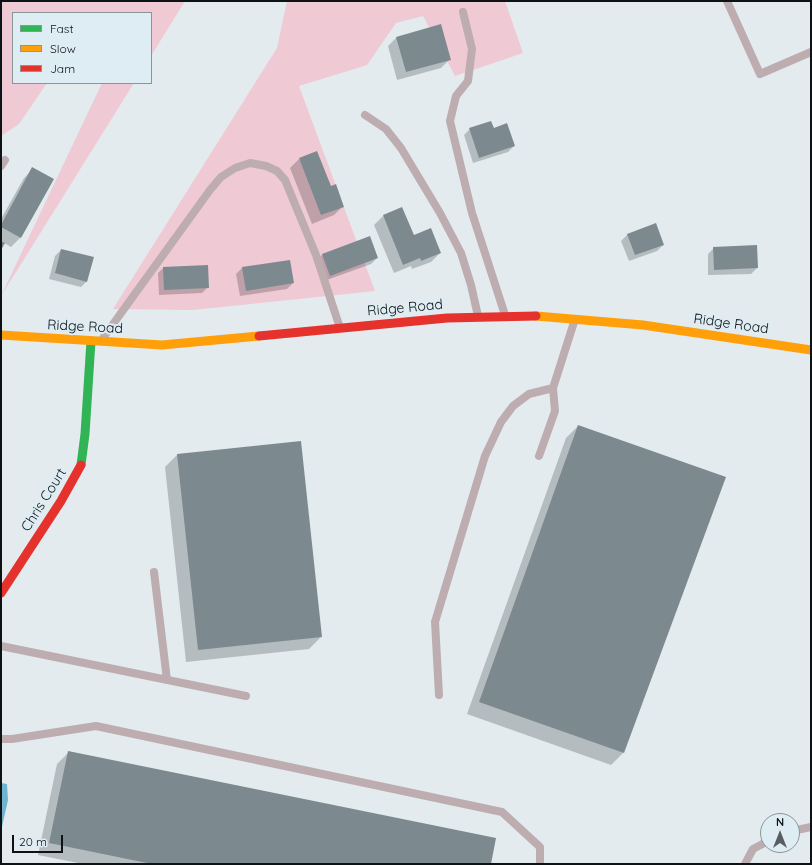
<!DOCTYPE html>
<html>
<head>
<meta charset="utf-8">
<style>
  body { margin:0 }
  #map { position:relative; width:812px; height:865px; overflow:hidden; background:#e3ebef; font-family:Quicksand,sans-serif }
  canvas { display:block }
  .frame { position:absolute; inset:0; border:2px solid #0d1214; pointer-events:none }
  .legend { position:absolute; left:12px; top:12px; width:140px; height:72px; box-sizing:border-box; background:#deecf4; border:1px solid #8a959a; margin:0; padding:5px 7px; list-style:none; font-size:12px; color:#0d1214 }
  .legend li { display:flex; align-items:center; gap:8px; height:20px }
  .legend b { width:20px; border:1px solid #8a959a }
  .north { position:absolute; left:760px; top:813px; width:40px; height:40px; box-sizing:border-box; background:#deecf4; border:1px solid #8a959a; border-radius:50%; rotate:0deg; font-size:11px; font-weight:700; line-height:16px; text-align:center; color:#0d1214 }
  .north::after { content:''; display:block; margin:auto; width:14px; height:18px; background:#585e61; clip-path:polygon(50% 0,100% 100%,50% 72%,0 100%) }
  .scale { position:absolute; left:12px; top:835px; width:51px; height:18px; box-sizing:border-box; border:2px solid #0d1214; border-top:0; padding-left:5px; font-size:12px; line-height:14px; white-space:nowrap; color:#0d1214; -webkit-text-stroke:3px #deecf4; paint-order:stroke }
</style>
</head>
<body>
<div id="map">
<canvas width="812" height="865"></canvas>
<div class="frame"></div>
<ul class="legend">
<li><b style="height:5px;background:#30b455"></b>Fast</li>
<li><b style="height:5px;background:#ff9f0a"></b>Slow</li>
<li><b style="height:5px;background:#e5322d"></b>Jam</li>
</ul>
<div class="north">N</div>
<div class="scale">20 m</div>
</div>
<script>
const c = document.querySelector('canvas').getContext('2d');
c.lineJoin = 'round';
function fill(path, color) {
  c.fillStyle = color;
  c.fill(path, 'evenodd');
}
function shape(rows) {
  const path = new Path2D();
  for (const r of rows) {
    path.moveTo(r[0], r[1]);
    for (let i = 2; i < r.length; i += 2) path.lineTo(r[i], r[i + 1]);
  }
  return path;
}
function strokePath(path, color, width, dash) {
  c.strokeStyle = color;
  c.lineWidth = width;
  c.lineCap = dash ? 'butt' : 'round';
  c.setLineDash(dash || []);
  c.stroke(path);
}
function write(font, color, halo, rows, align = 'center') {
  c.font = font + ' Quicksand,sans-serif';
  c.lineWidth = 4;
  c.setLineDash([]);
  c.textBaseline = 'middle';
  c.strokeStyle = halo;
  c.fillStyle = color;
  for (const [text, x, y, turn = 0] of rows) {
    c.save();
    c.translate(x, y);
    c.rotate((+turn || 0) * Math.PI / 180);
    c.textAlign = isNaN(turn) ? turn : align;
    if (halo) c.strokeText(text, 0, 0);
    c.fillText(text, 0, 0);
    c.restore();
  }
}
fill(shape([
  [1,1,185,1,151,56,151,13,13,13,13,83,47,83,19,124,1,136],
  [287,1,505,1,523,53,455,76,423,16,396,23,367,65,299,86,375,291,193,310,113,309,277,48],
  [102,83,134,83,1,296]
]), '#efc9d3');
fill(shape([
  [1,783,7,784,8,800,1,831]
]), '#6fb3d0');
fill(shape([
  [397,37,450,59,441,68,397,80,388,46],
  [470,129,493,129,514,146,508,152,473,163,464,135],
  [299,159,330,187,343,206,334,215,312,224,290,168],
  [33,169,52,179,20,238,11,247,4,243,1,248,1,219,24,178],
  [383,216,413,237,440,253,431,262,412,269,411,266,394,273,374,225],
  [655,225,663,245,657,251,629,261,621,241,627,235],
  [714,248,757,268,751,274,708,275,708,254],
  [61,250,87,281,81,287,49,279,55,256],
  [322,255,377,258,371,264,324,281,316,261],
  [289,261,293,283,287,289,240,296,236,274,242,268],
  [164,267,208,287,202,293,159,295,158,273],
  [578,426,725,478,623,753,611,765,467,714,566,438],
  [300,442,321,637,309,649,186,662,165,467,177,455],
  [69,752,490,864,83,864,38,855,57,764]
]), '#0003');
fill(shape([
  [441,24,451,60,406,72,396,37],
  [491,121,494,128,507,123,515,146,479,158,469,128],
  [317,151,331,186,336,184,344,207,321,215,299,158],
  [32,167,54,179,21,238,1,227,1,225],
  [402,207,414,235,431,228,441,253,421,261,420,258,403,265,383,215],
  [656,223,664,245,635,255,627,234],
  [370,236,378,258,330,276,322,254],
  [1,241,5,243,1,250],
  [757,245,758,268,714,270,713,247],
  [61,249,94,257,87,282,55,273],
  [290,260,294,283,246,291,242,267],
  [208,265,209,288,164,290,163,267],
  [578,425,726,477,624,753,479,702],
  [301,441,322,637,198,650,177,454],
  [68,751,496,838,491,864,152,864,49,843]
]), '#7c8a90');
strokePath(shape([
  [727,1,760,74,811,52],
  [463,12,472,49,468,81,456,96,450,121,472,213,505,315],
  [365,115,386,129,401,148,440,213,461,253,471,285,478,316],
  [1,166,5,160],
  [103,338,210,190,221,177,235,168,250,163,266,166,277,171,285,180,316,255,340,328],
  [539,456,555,411,553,388],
  [154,572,167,680],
  [1,646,246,696],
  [439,695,435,622,485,456,501,422,513,406,529,394,553,388,575,319],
  [1,739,12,739,96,726,502,812,540,847,540,864],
  [792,831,811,827],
  [745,864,753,849,768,841]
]), '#bdadb1', 8);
strokePath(shape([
  [81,465,85,434,91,341]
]), '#30b455', 9);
strokePath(shape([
  [536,316,643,325,811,350],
  [1,335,162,345,259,336]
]), '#ff9f0a', 9);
strokePath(shape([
  [259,336,447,318,536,316],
  [1,593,61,501,81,465]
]), '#e5322d', 9);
write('14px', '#0d1214', '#deecf4', [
  ["Ridge Road",405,308,-5],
  ["Ridge Road",731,324,8],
  ["Ridge Road",85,327,3],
  ["Chris Court",44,500,-58]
]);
</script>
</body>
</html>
